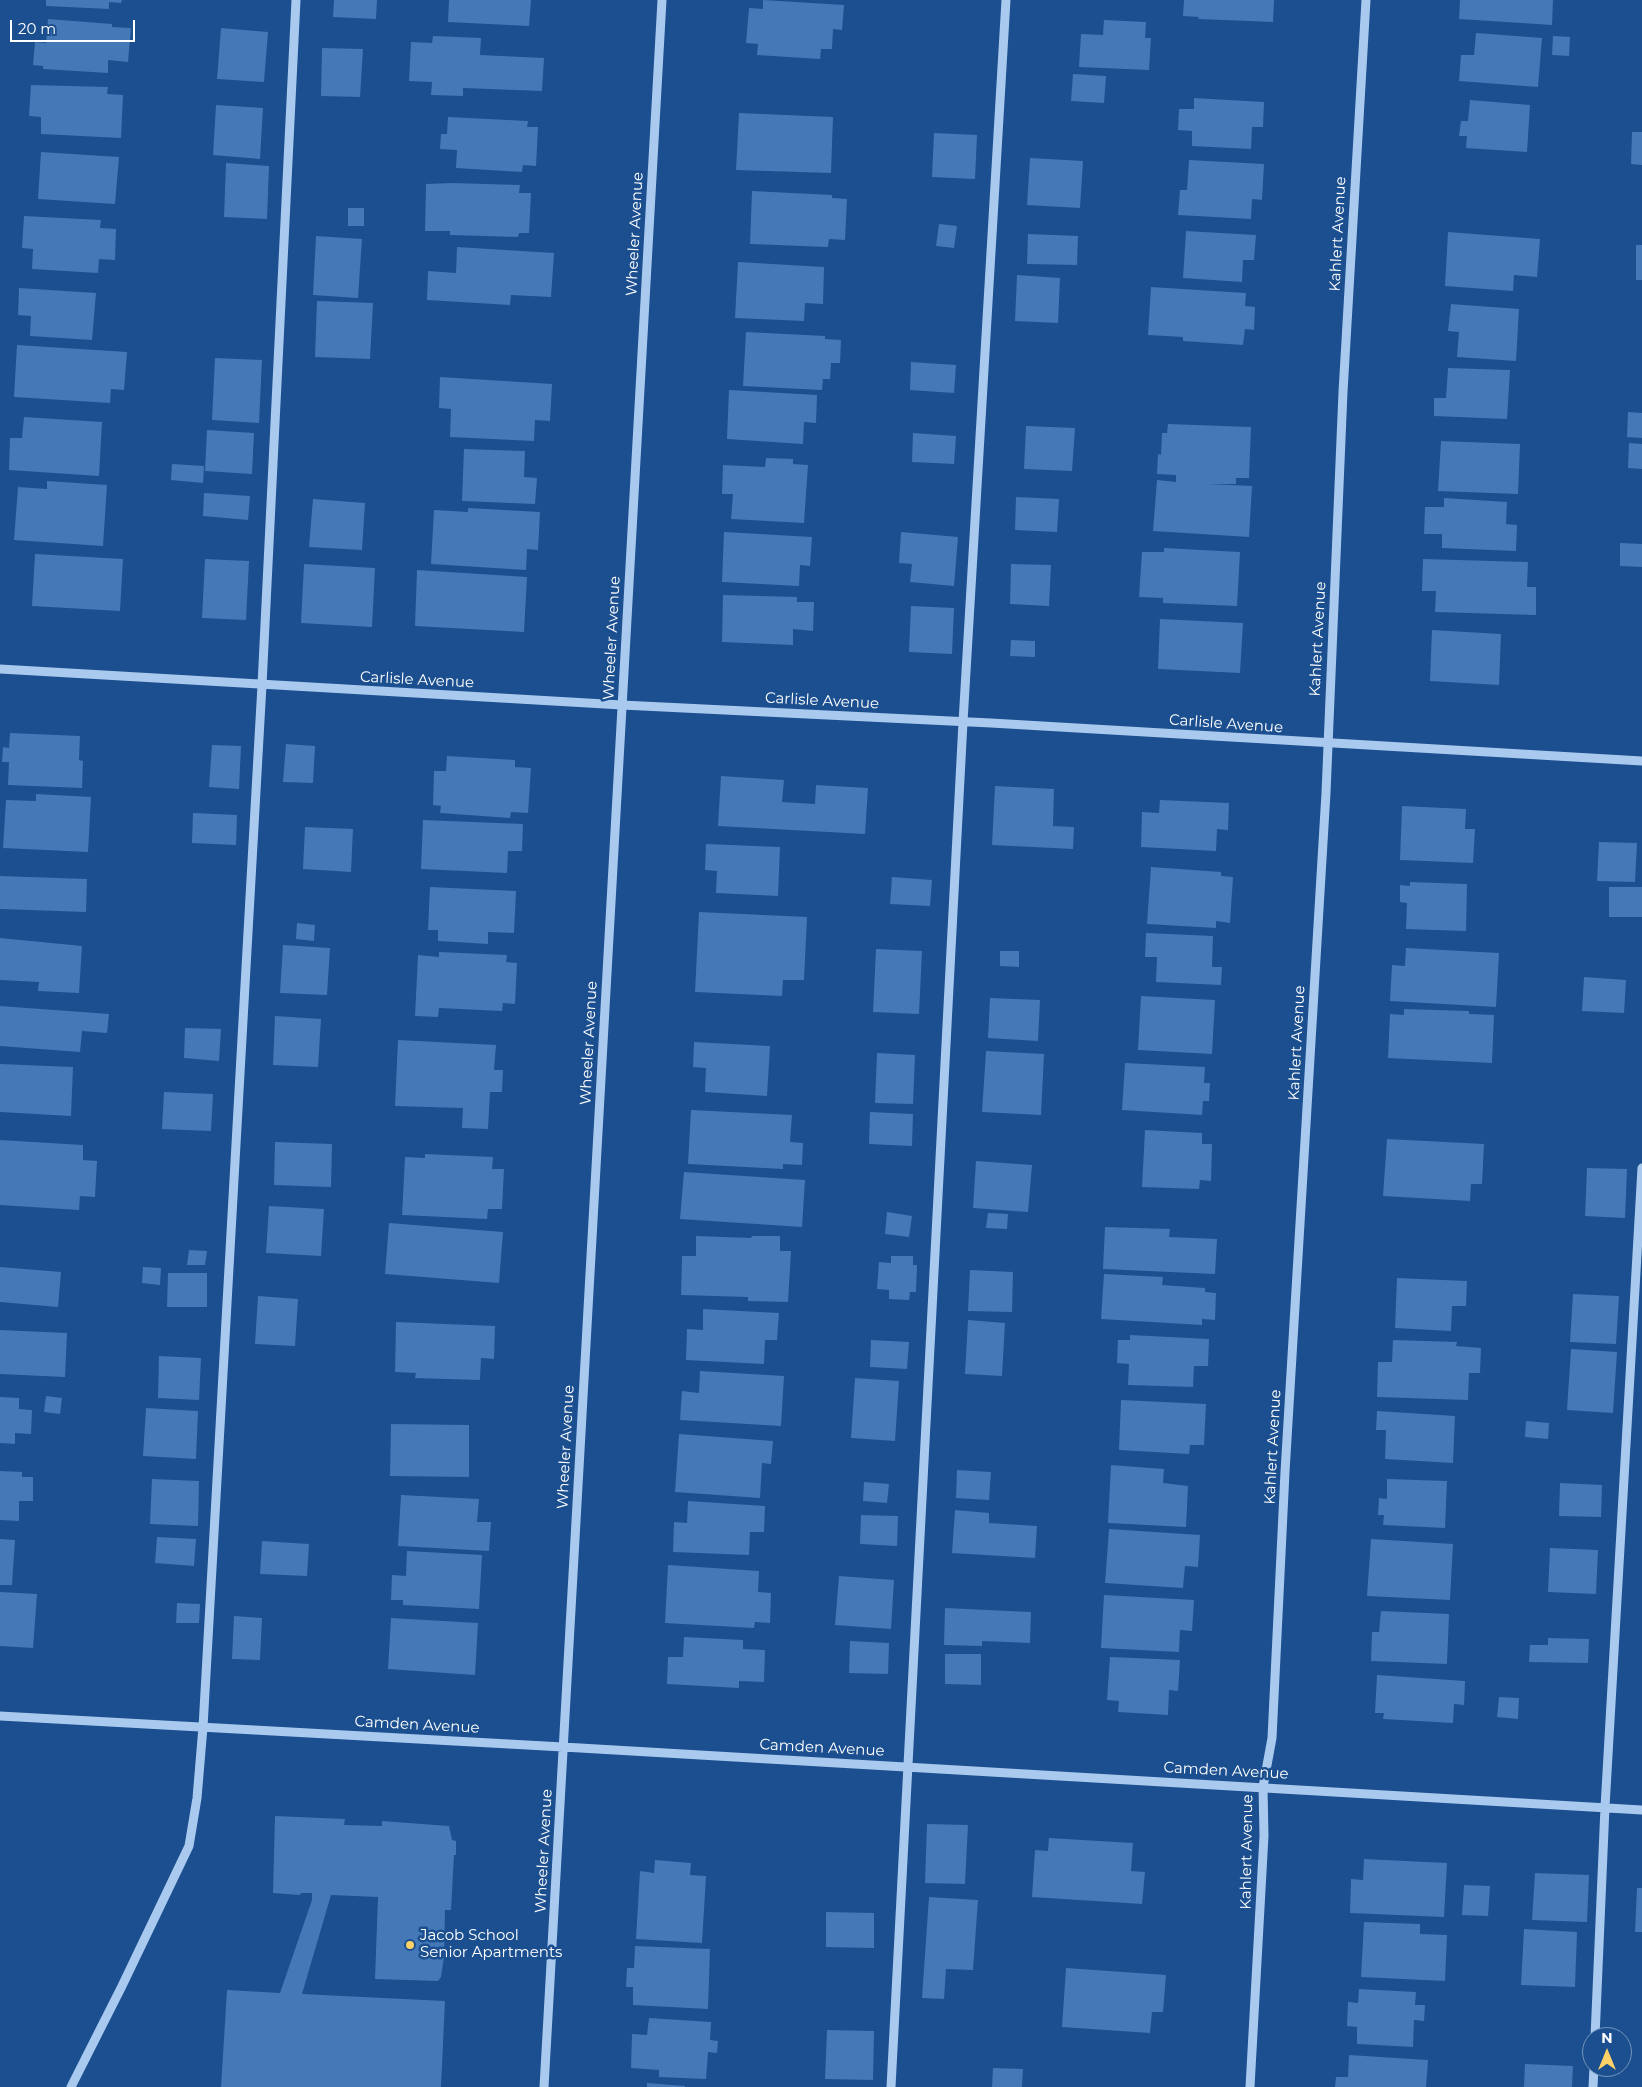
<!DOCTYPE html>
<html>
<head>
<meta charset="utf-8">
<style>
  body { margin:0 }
  #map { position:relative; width:1642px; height:2087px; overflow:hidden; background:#1b4f8f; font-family:Montserrat,sans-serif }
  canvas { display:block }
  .north { position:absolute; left:1582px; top:2027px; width:50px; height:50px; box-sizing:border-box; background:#1b4f8f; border:1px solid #7695bc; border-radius:50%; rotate:0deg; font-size:14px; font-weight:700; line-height:20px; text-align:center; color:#fff }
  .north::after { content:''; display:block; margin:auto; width:18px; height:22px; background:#ffd166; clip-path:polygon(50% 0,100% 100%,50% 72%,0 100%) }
  .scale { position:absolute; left:10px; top:20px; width:125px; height:22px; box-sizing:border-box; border:2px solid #fff; border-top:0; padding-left:6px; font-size:15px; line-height:18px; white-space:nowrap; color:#fff; -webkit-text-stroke:4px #1b4f8f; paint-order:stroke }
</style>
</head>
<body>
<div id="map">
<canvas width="1642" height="2087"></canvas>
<div class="north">N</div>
<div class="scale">20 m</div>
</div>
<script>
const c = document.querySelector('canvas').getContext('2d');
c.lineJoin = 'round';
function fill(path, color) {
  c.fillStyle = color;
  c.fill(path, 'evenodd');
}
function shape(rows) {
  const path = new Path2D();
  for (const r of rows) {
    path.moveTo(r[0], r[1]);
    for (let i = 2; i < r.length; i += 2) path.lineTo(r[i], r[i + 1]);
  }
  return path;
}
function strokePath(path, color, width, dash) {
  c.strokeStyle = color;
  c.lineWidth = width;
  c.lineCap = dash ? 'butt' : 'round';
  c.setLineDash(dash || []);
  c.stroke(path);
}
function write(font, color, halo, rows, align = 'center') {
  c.font = font + ' Montserrat,sans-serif';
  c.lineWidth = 5;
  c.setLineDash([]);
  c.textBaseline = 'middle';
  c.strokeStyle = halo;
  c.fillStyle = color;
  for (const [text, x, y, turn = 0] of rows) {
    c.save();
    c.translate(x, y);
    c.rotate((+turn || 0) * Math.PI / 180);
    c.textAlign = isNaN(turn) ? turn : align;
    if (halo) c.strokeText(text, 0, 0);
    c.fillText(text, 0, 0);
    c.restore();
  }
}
fill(shape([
  [46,0,122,0,121,3,109,2,109,9,46,6],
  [334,0,377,0,376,19,333,17],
  [449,0,531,0,529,26,448,22],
  [763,0,844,5,842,30,833,29,832,49,821,49,820,59,757,55,758,44,746,43,749,8,763,9],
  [1184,0,1274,0,1273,22,1198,19,1199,17,1183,16],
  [1460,0,1553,0,1552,25,1459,19],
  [48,19,112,24,112,27,131,28,128,62,108,60,108,73,43,69,43,66,33,65,35,42,46,43],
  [1104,20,1146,22,1145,38,1151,38,1149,70,1079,67,1081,34,1103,35],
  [221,28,268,32,264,82,217,79],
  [1476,33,1542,38,1538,87,1459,81,1461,55,1474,55],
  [433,36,481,38,480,55,544,58,542,91,463,88,463,96,431,95,432,82,409,81,411,42,432,43],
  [1553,36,1570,37,1569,56,1552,55],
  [322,48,363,49,360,97,321,96],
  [1073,74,1106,76,1104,103,1071,101],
  [31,85,108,87,107,94,123,95,121,138,41,134,41,117,29,116],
  [1194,98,1264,102,1263,127,1252,127,1251,149,1192,146,1192,131,1178,130,1179,109,1194,109],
  [1470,100,1530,105,1527,152,1466,148,1467,136,1459,136,1461,121,1468,121],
  [216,105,263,108,260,159,213,155],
  [739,113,833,117,831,173,736,170],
  [448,117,528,121,527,127,538,127,536,166,523,165,522,172,456,168,457,150,440,149,441,134,447,134],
  [1632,132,1642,132,1642,165,1631,164],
  [934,133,977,135,975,179,932,177],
  [41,152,119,157,115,204,38,199],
  [1030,158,1083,161,1080,208,1027,205],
  [1189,160,1264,164,1262,200,1252,199,1251,219,1178,215,1180,190,1187,190],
  [226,163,269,166,267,219,224,217],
  [452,183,520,185,519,193,531,193,529,233,519,233,518,237,450,235,450,231,425,231,426,184],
  [752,191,832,195,832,198,847,199,845,240,829,239,828,247,750,244],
  [348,208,364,208,364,226,348,226],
  [24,216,101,220,100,228,116,229,115,260,99,259,98,273,32,269,33,249,22,248],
  [939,224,957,226,954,248,936,246],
  [1186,231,1256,235,1254,260,1243,260,1242,282,1183,278],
  [1448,232,1540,239,1537,277,1514,275,1513,291,1445,286],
  [1028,234,1078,236,1077,265,1027,264],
  [316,236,362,239,358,298,313,295],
  [1636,245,1642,245,1642,280,1636,280],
  [457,247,554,253,551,297,511,295,510,305,427,300,428,271,456,273],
  [738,262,824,267,823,304,805,303,804,321,735,318],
  [1017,275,1060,278,1058,323,1015,321],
  [1151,287,1246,293,1245,306,1255,307,1254,330,1245,329,1243,345,1183,341,1183,337,1148,335],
  [19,288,96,293,92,340,30,336,31,316,18,315],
  [317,301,373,303,370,359,315,357],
  [1451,304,1519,309,1516,361,1457,357,1459,332,1448,331],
  [746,332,825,336,825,339,841,340,840,363,831,363,830,379,823,379,822,390,743,386],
  [17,345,127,352,124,390,111,389,110,403,14,397],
  [215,358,262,360,259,423,212,420],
  [911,362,956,365,954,393,910,390],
  [1448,368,1510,370,1507,419,1434,416,1434,398,1446,398],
  [440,377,552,384,550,421,535,420,534,441,450,437,451,409,439,408],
  [729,390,817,395,816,423,804,422,803,444,727,439],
  [1628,412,1642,413,1642,438,1627,437],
  [24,417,102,422,99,476,9,470,10,438,22,438],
  [1168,424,1251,427,1249,478,1236,478,1236,484,1208,484,1252,486,1249,537,1153,531,1157,480,1176,482,1176,475,1157,474,1158,454,1161,455,1162,433,1167,433],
  [1026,426,1075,428,1072,471,1024,469],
  [207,430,254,433,252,474,205,471],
  [913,433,956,436,954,464,912,462],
  [1441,441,1520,444,1518,494,1438,491],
  [1629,443,1642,444,1642,469,1628,468],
  [464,449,525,451,524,477,537,478,535,504,462,501],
  [766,458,793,459,793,464,808,465,804,523,731,519,733,494,722,494,723,465,765,467],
  [172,464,204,466,203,483,171,480],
  [47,481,107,485,103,546,14,540,18,487,47,489],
  [204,493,250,496,248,520,203,516],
  [1016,497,1059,499,1057,532,1015,530],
  [1444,498,1507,502,1506,524,1517,525,1516,551,1442,548,1442,534,1424,534,1425,507,1444,507],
  [313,499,365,503,362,550,309,547],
  [468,508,540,512,538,550,527,549,526,570,431,564,434,510,468,512],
  [724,532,812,537,810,566,800,565,799,586,722,582],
  [901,532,958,537,954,586,910,582,912,564,899,563],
  [1620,543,1642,544,1642,567,1620,566],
  [1164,548,1240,552,1237,606,1163,603,1163,598,1139,597,1142,552,1164,552],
  [35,554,123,559,120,611,32,606],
  [205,559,249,561,246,620,202,618],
  [1423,559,1528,562,1527,587,1536,587,1536,615,1435,612,1436,591,1422,591],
  [304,564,375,568,372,627,301,623],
  [1011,564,1051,565,1049,606,1010,604],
  [417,570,527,577,524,632,415,626],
  [723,595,797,597,797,602,814,602,813,631,793,629,793,645,722,642],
  [911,606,954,608,952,654,909,652],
  [1160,619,1243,623,1240,673,1158,669],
  [1432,630,1501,634,1499,685,1430,681],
  [1011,640,1035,641,1035,657,1010,656],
  [10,733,80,736,79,760,83,761,82,788,8,785,9,762,2,762,3,747,9,748],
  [286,744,315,746,313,783,283,782],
  [212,745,241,746,239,789,209,787],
  [447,756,515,760,515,767,531,768,528,813,511,812,510,818,440,813,441,806,433,805,434,771,446,771],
  [721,776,784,780,782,802,815,804,816,785,868,788,865,834,718,826],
  [995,786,1054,789,1053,826,1074,827,1073,849,992,845],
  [36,794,91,797,88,852,3,848,6,800,36,801],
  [1160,800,1229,803,1228,830,1217,829,1216,851,1141,847,1142,812,1159,813],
  [1402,806,1466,809,1465,829,1475,829,1473,863,1400,860],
  [193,813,237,815,236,845,192,843],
  [423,820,523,824,522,851,508,851,507,873,421,869],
  [305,827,353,829,351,872,303,869],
  [1599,842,1637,843,1635,882,1597,881],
  [706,844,780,847,778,896,716,893,717,871,705,870],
  [1151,867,1221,872,1221,876,1233,877,1230,923,1216,921,1216,928,1147,924],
  [0,876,87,879,86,912,0,909],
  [892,877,932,880,930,906,890,904],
  [1410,882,1467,884,1466,931,1406,929,1407,903,1400,902,1400,885,1410,886],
  [430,887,516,891,514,933,488,932,488,944,438,941,438,930,428,930],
  [1609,887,1642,887,1642,917,1609,917],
  [699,912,807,917,804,980,783,980,782,996,695,992],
  [297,923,315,925,314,941,296,939],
  [1146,933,1213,936,1212,967,1222,967,1221,985,1156,982,1157,957,1145,957],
  [0,938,82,946,79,993,38,991,39,982,0,980],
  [283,945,330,948,327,995,280,993],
  [1406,948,1499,953,1496,1007,1390,1001,1392,965,1405,966],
  [876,949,922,951,919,1014,873,1012],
  [1000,951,1019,951,1019,967,1000,966],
  [439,952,507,955,506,962,517,963,515,1004,503,1003,502,1011,439,1008,438,1017,415,1016,418,955,439,957],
  [1584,977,1626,980,1624,1013,1582,1011],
  [1141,996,1215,1000,1212,1054,1138,1050],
  [990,998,1040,1000,1038,1041,988,1038],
  [0,1006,109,1014,107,1033,82,1031,80,1052,0,1046],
  [1404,1009,1469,1011,1469,1014,1494,1015,1492,1063,1388,1058,1390,1014,1404,1015],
  [275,1016,321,1019,318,1067,273,1065],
  [185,1028,221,1029,219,1061,184,1058],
  [398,1040,496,1045,494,1070,503,1070,502,1092,490,1092,488,1129,462,1128,463,1108,395,1106],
  [694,1042,770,1046,767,1096,705,1092,706,1068,693,1067],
  [986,1051,1044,1054,1041,1115,982,1112],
  [877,1053,915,1055,913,1104,875,1103],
  [1125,1063,1205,1067,1204,1083,1210,1083,1209,1101,1203,1101,1202,1115,1122,1110],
  [0,1064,73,1067,71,1116,0,1112],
  [164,1092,213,1094,211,1131,162,1129],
  [691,1110,792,1115,790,1142,803,1143,802,1165,783,1164,783,1169,688,1164],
  [870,1112,913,1114,912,1146,869,1144],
  [1145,1130,1202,1133,1202,1144,1212,1144,1211,1181,1200,1180,1199,1189,1142,1187],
  [1387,1139,1484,1144,1482,1184,1471,1184,1470,1201,1383,1196],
  [0,1140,83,1145,83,1160,97,1161,95,1197,80,1196,79,1210,0,1205],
  [275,1142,332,1144,331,1187,274,1185],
  [425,1154,493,1157,492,1169,504,1169,502,1209,488,1209,487,1219,402,1215,405,1157,425,1158],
  [976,1161,1032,1165,1028,1212,973,1208],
  [1587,1168,1627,1169,1625,1218,1585,1216],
  [684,1172,805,1180,802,1227,680,1219],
  [269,1206,324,1209,321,1256,266,1253],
  [887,1212,912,1216,909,1237,885,1234],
  [988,1213,1008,1214,1007,1229,986,1228],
  [389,1223,503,1232,499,1283,385,1274],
  [1105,1227,1170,1229,1169,1237,1217,1239,1215,1274,1103,1269],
  [696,1236,751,1238,752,1236,780,1236,780,1251,791,1251,788,1302,748,1301,748,1297,681,1295,682,1256,696,1256],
  [189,1250,207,1251,205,1265,187,1265],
  [891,1256,913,1256,913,1265,917,1265,916,1292,910,1292,909,1300,889,1299,889,1290,877,1289,879,1262,891,1263],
  [0,1267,61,1272,58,1307,0,1302],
  [143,1267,161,1268,160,1285,142,1283],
  [970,1270,1013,1272,1012,1312,968,1311],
  [168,1273,207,1273,207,1307,167,1307],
  [1104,1274,1163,1277,1162,1285,1205,1288,1205,1292,1216,1293,1215,1320,1202,1319,1202,1325,1101,1319],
  [1397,1278,1467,1281,1466,1306,1452,1306,1451,1331,1395,1328],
  [1573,1294,1619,1296,1616,1344,1570,1342],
  [258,1296,298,1299,295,1346,255,1344],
  [703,1309,779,1313,777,1340,765,1340,764,1364,686,1360,687,1329,703,1330],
  [968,1320,1005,1323,1002,1376,965,1374],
  [396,1322,495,1326,494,1359,481,1358,480,1380,415,1378,416,1373,395,1372],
  [0,1330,67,1333,65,1377,0,1374],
  [1130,1335,1209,1339,1208,1366,1194,1366,1193,1387,1128,1385,1129,1364,1117,1363,1118,1340,1130,1340],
  [871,1340,909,1342,907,1369,870,1367],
  [1393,1340,1457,1342,1456,1346,1481,1348,1480,1373,1469,1373,1468,1400,1377,1397,1378,1362,1392,1362],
  [1571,1349,1617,1352,1613,1413,1567,1410],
  [159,1356,201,1358,199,1400,158,1398],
  [700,1371,784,1376,781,1426,680,1420,682,1391,699,1393],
  [855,1378,899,1381,895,1441,851,1438],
  [46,1396,62,1398,60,1414,44,1412],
  [0,1397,19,1398,19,1409,32,1410,31,1434,15,1433,15,1444,0,1443],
  [1121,1400,1206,1404,1204,1445,1190,1445,1189,1454,1119,1450],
  [146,1408,198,1411,196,1459,143,1456],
  [1377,1411,1455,1416,1453,1463,1385,1459,1386,1430,1376,1430],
  [1526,1421,1549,1423,1548,1439,1525,1437],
  [391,1424,469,1425,469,1477,390,1476],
  [679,1434,773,1441,771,1464,762,1463,760,1498,675,1492],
  [1111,1465,1164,1469,1163,1483,1188,1486,1186,1527,1108,1523],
  [957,1470,991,1472,989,1500,956,1498],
  [0,1471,22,1472,22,1477,33,1477,33,1501,19,1501,19,1521,0,1520],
  [152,1479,199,1481,198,1526,150,1524],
  [1387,1479,1447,1481,1445,1528,1383,1525,1384,1515,1378,1515,1379,1498,1387,1499],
  [864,1482,889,1484,887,1503,863,1501],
  [1560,1483,1602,1485,1601,1517,1559,1516],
  [401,1495,479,1499,477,1522,491,1522,489,1551,398,1546],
  [688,1501,765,1506,764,1532,750,1532,749,1555,673,1552,674,1522,687,1523],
  [955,1510,989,1513,989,1523,1037,1526,1035,1558,952,1553],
  [861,1515,898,1516,897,1546,860,1544],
  [1109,1529,1200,1535,1198,1567,1185,1566,1183,1588,1105,1583],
  [157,1537,196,1539,194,1566,155,1563],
  [0,1539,15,1540,12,1585,0,1585],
  [1371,1539,1453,1544,1450,1600,1367,1596],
  [262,1541,309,1544,307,1576,260,1574],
  [1550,1548,1598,1550,1596,1594,1548,1592],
  [407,1551,482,1555,479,1609,403,1605,403,1600,391,1600,392,1575,406,1576],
  [668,1565,759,1571,758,1592,771,1593,770,1623,755,1622,754,1628,665,1623],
  [839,1576,894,1580,891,1629,835,1625],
  [0,1592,37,1594,33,1648,0,1646],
  [1104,1595,1194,1600,1192,1631,1180,1630,1179,1652,1101,1648],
  [177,1603,200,1604,199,1623,176,1623],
  [945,1608,1031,1612,1030,1643,982,1641,982,1646,944,1645],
  [1381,1611,1449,1614,1447,1664,1371,1661,1372,1632,1379,1632],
  [234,1616,262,1618,260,1660,232,1659],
  [391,1618,478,1623,475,1675,388,1669],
  [684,1637,743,1640,743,1649,765,1650,764,1682,739,1681,739,1688,667,1684,668,1657,683,1657],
  [1548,1638,1589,1639,1588,1663,1529,1662,1530,1645,1548,1645],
  [850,1641,889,1643,888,1674,849,1673],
  [945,1654,981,1654,981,1685,945,1684],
  [1110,1657,1180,1660,1178,1691,1169,1690,1168,1715,1118,1712,1119,1701,1107,1700],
  [1377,1675,1465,1681,1464,1705,1454,1704,1453,1723,1383,1719,1384,1713,1375,1713],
  [1499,1697,1519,1698,1518,1719,1497,1717],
  [275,1816,345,1819,344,1825,382,1826,382,1821,449,1826,452,1840,456,1841,456,1855,454,1855,451,1910,445,1910,444,1957,441,1977,438,1981,375,1979,378,1897,331,1895,302,1994,445,2001,441,2087,221,2087,227,1990,280,1993,312,1900,312,1893,301,1893,300,1895,273,1893],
  [927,1824,968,1825,965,1884,925,1883],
  [1049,1838,1133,1843,1131,1871,1145,1872,1142,1904,1032,1897,1035,1850,1048,1851],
  [1364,1859,1447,1863,1444,1917,1350,1913,1351,1879,1363,1880],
  [655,1860,691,1863,690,1875,706,1876,702,1943,636,1939,640,1871,654,1873],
  [1535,1873,1589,1875,1587,1922,1532,1920],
  [1464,1885,1490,1886,1488,1916,1462,1915],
  [1637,1888,1642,1888,1642,1932,1635,1932],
  [929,1897,978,1900,973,1970,946,1969,944,1999,922,1998],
  [826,1912,874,1913,874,1948,826,1947],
  [1364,1922,1420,1924,1420,1934,1447,1935,1445,1981,1361,1977],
  [1524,1929,1577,1932,1575,1987,1521,1985],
  [635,1946,710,1949,708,2009,633,2005,633,1987,626,1987,627,1968,634,1968],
  [1066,1968,1166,1975,1163,2012,1152,2012,1150,2033,1062,2027],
  [1359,1989,1416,1992,1415,2005,1425,2005,1424,2021,1414,2020,1413,2047,1357,2044,1357,2027,1347,2026,1348,2002,1358,2003],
  [649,2018,711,2022,710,2040,718,2041,717,2053,708,2052,706,2079,659,2077,659,2070,631,2068,632,2034,647,2035],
  [827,2030,874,2031,873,2080,825,2079],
  [1349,2055,1428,2060,1426,2087,1335,2087,1336,2077,1348,2077],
  [1525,2064,1573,2066,1572,2087,1524,2087],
  [993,2068,1023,2069,1022,2087,992,2087],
  [647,2083,685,2086,685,2087,647,2087]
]), '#4478b7');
strokePath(shape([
  [0,669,622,705,991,723,1642,761],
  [0,1716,563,1747,1642,1810],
  [1595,2037,1605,1807,1642,1168],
  [71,2087,122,1986,189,1846,197,1798,203,1727,262,685,296,0],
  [544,2087,662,0],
  [891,2087,963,722,1006,0],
  [1250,2087,1264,1836,1263,1787,1272,1738,1285,1472,1326,793,1343,392,1366,0],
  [1593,2087,1594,2067]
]), '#a9c9ee', 9);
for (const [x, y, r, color] of [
  [410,1945,5,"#ffd166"]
]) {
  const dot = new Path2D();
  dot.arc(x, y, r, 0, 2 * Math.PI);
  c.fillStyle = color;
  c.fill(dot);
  strokePath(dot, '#1b4f8f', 2);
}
write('15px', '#fff', '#1b4f8f', [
  ["Wheeler Avenue",635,234,-87],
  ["Kahlert Avenue",1338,234,-87],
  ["Wheeler Avenue",612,638,-87],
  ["Kahlert Avenue",1318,639,-87],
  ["Carlisle Avenue",417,680,3],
  ["Carlisle Avenue",822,701,3],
  ["Carlisle Avenue",1226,724,4],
  ["Wheeler Avenue",589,1043,-87],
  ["Kahlert Avenue",1297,1043,-87],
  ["Wheeler Avenue",566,1447,-87],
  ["Kahlert Avenue",1273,1447,-87],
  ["Camden Avenue",417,1725,3],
  ["Camden Avenue",822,1748,3],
  ["Camden Avenue",1226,1771,3],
  ["Wheeler Avenue",544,1851,-87],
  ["Kahlert Avenue",1247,1852,-89]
]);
write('15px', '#fff', '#1b4f8f', [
  ["Jacob School",420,1936],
  ["Senior Apartments",420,1953]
], 'left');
</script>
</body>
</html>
